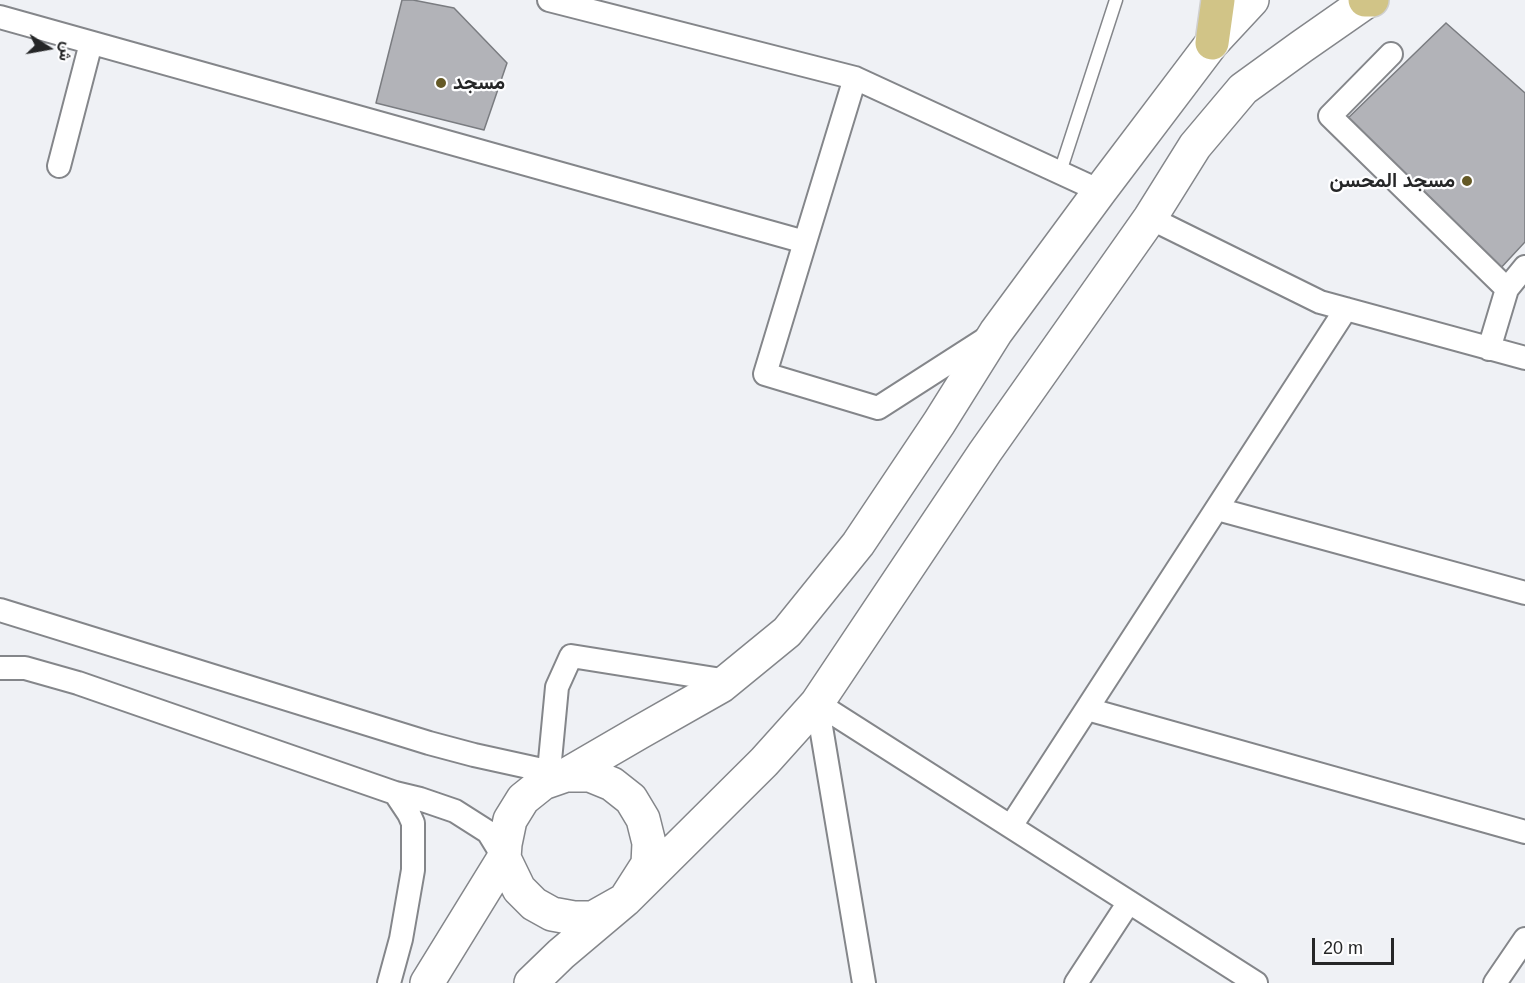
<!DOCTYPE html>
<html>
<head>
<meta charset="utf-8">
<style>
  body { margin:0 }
  #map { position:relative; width:1525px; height:983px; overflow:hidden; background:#eff1f5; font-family:Arial,Vazirmatn,sans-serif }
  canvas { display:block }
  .north { position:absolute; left:18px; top:18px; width:60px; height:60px; -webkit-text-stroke:4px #fefeff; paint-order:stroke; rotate:101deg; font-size:16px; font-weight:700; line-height:24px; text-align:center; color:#252627 }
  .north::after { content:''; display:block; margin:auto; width:21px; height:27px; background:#252627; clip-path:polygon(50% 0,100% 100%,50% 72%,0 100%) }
  .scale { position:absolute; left:1312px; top:938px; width:82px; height:27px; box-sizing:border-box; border:3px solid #252627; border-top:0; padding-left:8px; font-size:18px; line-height:21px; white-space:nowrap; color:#252627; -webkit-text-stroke:4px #fefeff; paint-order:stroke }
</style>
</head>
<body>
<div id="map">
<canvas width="1525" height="983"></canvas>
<div class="north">ش</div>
<div class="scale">20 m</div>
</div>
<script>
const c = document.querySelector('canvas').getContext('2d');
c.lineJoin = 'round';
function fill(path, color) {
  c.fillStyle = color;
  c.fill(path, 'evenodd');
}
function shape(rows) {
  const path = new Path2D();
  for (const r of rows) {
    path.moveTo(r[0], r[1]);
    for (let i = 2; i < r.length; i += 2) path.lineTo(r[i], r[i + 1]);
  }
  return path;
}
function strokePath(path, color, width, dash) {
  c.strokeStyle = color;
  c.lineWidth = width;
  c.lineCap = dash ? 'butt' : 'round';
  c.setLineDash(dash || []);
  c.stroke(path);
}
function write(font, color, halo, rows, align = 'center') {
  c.font = font + ' Arial,Vazirmatn,sans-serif';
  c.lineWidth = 4.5;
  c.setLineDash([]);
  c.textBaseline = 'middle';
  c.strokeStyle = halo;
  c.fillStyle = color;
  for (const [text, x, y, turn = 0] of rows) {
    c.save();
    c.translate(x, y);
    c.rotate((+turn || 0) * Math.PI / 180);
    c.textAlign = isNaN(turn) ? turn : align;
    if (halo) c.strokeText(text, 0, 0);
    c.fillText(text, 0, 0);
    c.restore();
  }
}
const building = shape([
  [402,0,413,0,454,8,507,63,484,130,376,103,402,0],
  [1446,23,1525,93,1525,242,1498,271,1346,120,1446,23]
]);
fill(building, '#b2b3b8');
strokePath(building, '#7a7c80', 1.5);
const lane = shape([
  [1060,172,1116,0]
]);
const street = shape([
  [549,0,855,78,1100,191],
  [0,17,805,242,855,78],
  [1391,54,1330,116,1507,289,1525,267],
  [59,166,91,43],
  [1150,218,1320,302,1525,358],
  [805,242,765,374,878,408,987,338],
  [1489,349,1507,289],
  [1217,509,1525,593],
  [0,610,429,743,474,755,565,775],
  [0,668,25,668,78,683,395,793,420,799,455,811,488,832,504,858],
  [817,703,1256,983],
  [817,703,864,983],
  [1087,709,1525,832],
  [549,771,557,687,571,656,728,681],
  [1011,826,1346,309],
  [389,983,401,939,413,870,413,823,409,814,395,793],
  [1076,983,1129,902],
  [1495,983,1525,939]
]);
const secondary = shape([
  [566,775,590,775,612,784,631,799,643,819,649,843,648,864,625,900,593,918,574,918,552,914,534,904,519,889,504,858,505,844,510,820,523,799,543,783,566,775,640,732,721,686,787,632,858,544,939,423,996,332,1100,191,1212,43,1252,0],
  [427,983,504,858],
  [531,983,561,954,625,900,764,762,817,703,985,452,1150,218,1195,146,1243,89,1301,47,1367,1]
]);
const primary = shape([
  [1365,0,1372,0],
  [1212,43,1218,0]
]);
strokePath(lane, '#84868a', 15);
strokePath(street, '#84868a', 26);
strokePath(secondary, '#84868a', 36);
strokePath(primary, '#cfcfcf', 36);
strokePath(lane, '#fff', 12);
strokePath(street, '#fff', 22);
strokePath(secondary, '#fff', 33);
strokePath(primary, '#d1c487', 33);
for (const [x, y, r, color] of [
  [441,83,6,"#645926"],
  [1467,181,6,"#645926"]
]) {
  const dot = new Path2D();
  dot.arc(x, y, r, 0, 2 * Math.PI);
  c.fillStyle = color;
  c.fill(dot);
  strokePath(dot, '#fefeff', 2);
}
write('bold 20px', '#252627', '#fefeff', [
  ["مسجد",453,83],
  ["مسجد المحسن",1455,181,"right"]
], 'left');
</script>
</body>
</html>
